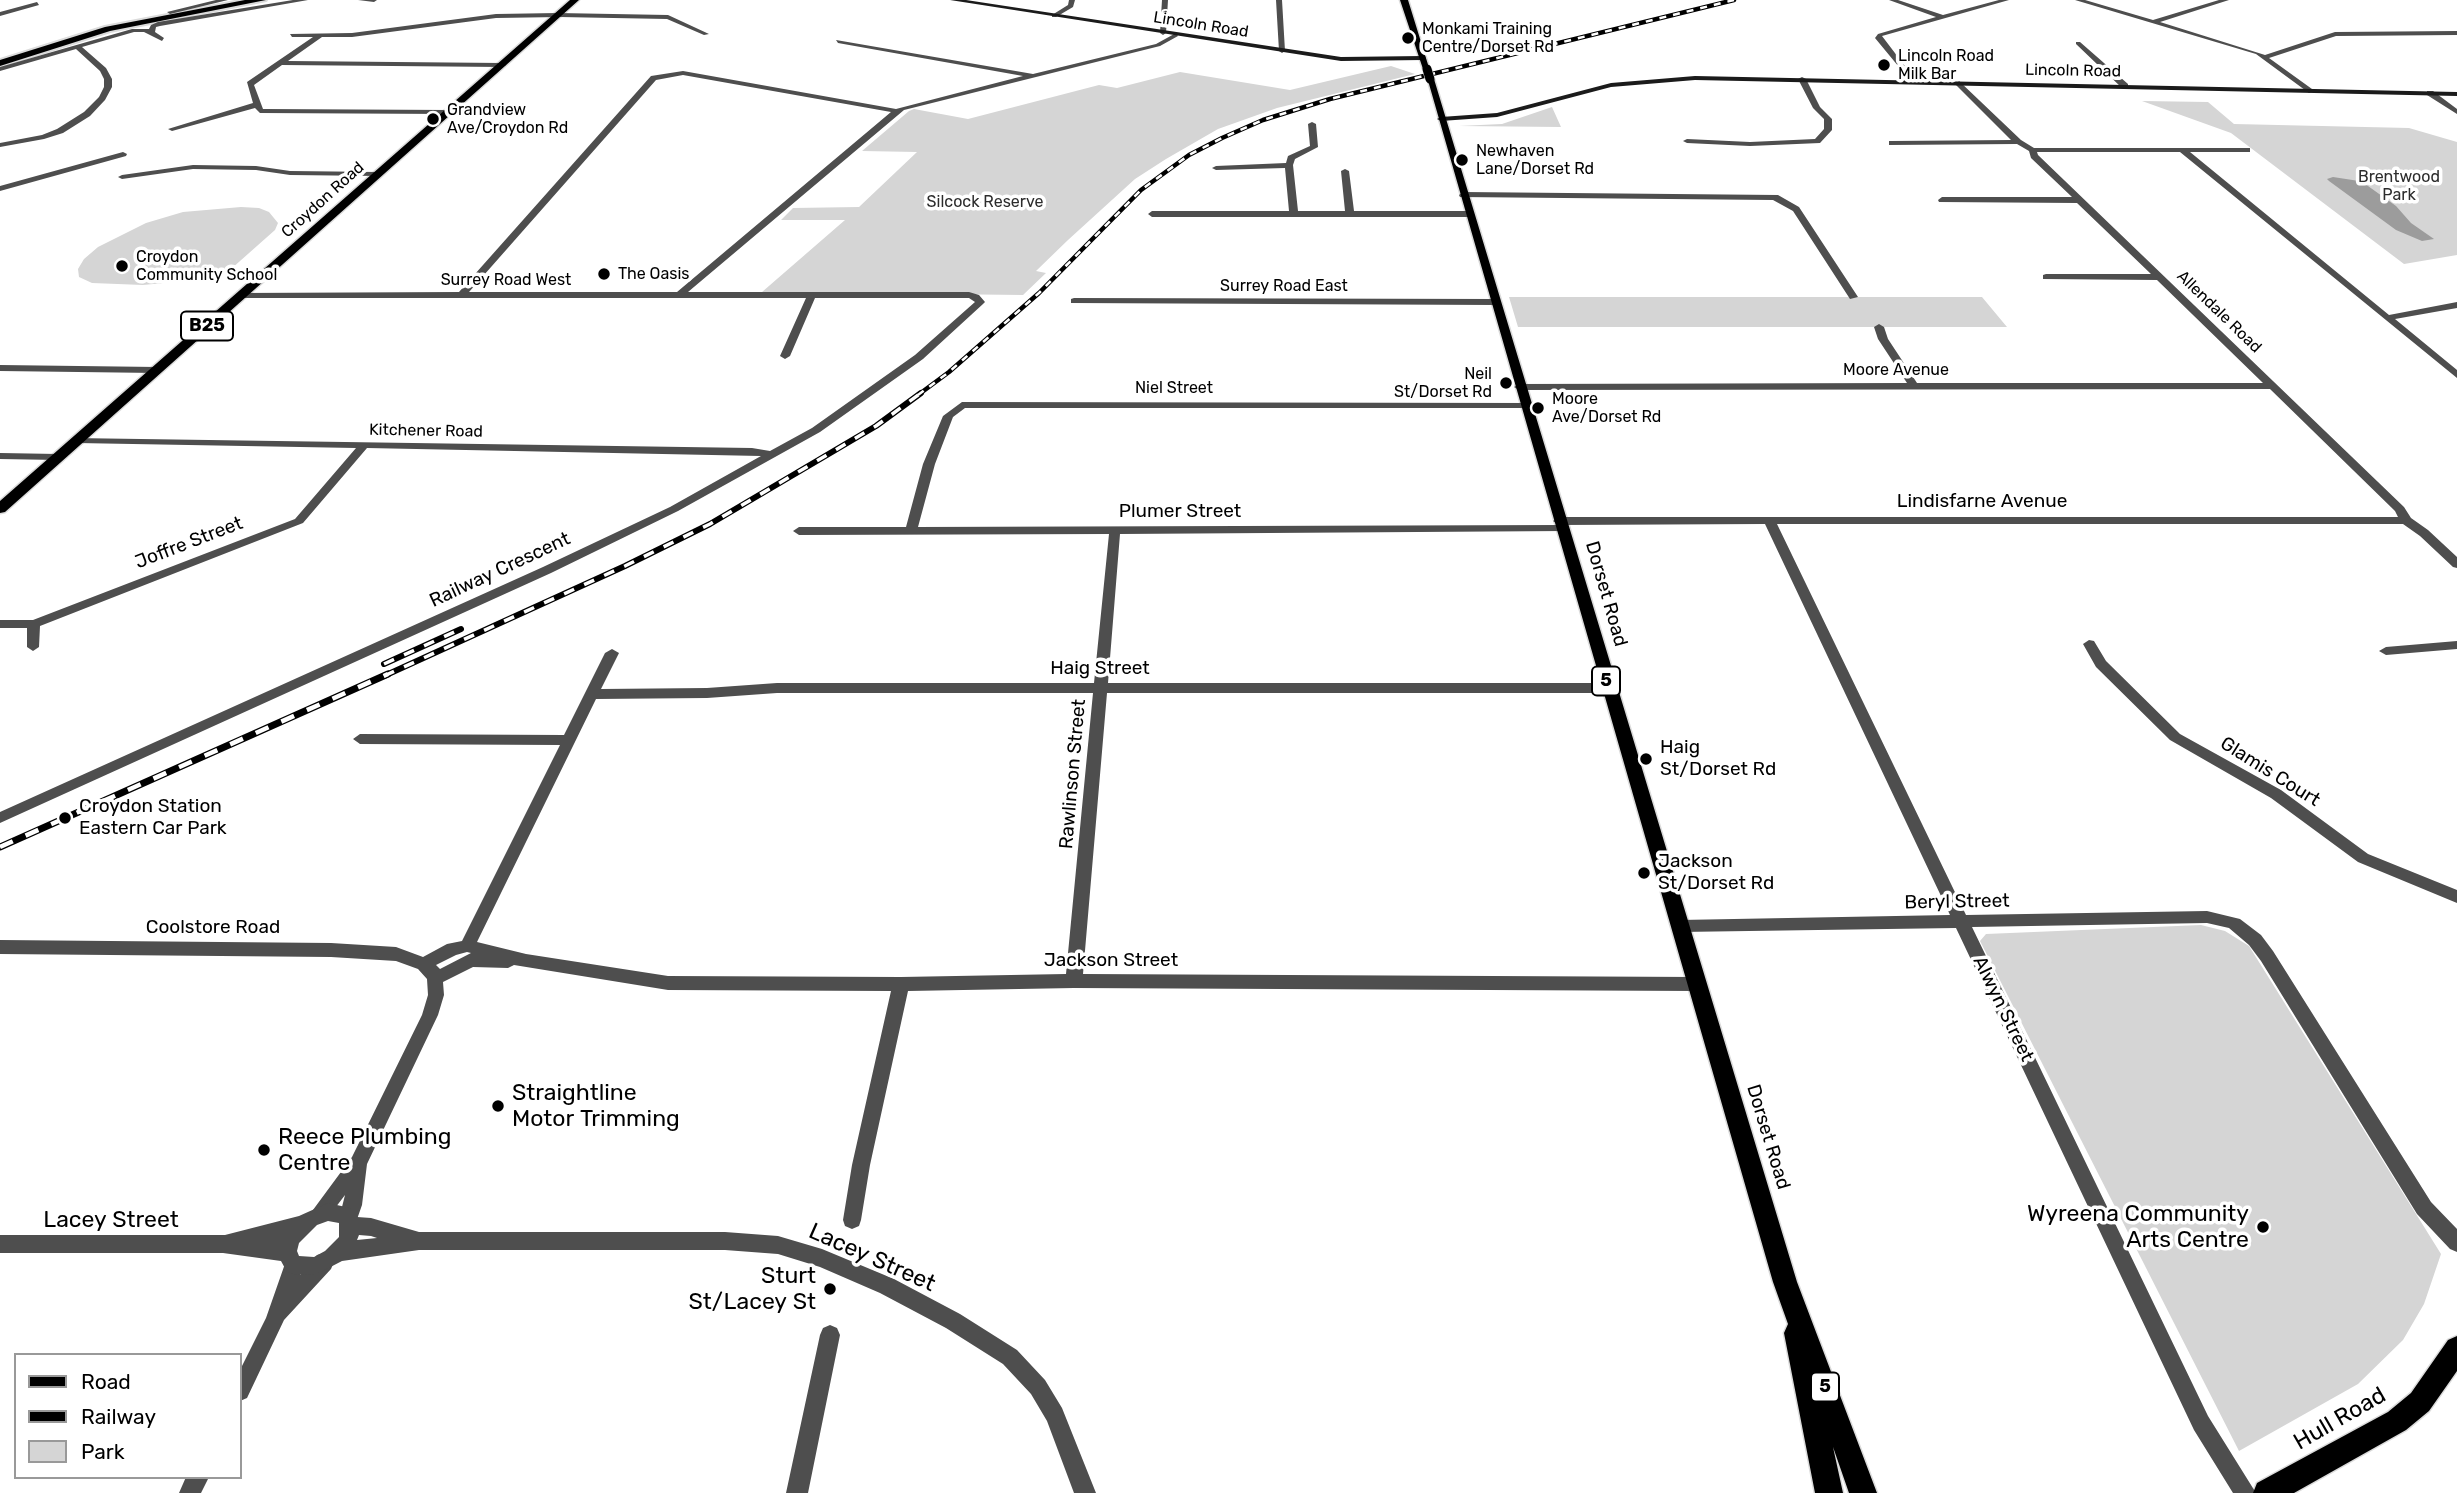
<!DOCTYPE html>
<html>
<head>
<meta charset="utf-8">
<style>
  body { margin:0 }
  #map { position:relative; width:2457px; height:1493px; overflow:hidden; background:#fff; font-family:Rubik,sans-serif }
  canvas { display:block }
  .legend { position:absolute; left:14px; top:1353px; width:228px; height:126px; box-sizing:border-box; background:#fff; border:2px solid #999; margin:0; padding:9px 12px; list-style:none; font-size:21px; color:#000 }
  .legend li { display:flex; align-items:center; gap:14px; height:35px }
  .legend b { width:35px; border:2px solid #999 }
</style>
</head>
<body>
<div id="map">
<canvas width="2457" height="1493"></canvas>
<ul class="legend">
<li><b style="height:9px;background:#000"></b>Road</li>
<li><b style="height:9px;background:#000"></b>Railway</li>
<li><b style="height:19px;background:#d5d5d5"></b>Park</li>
</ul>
</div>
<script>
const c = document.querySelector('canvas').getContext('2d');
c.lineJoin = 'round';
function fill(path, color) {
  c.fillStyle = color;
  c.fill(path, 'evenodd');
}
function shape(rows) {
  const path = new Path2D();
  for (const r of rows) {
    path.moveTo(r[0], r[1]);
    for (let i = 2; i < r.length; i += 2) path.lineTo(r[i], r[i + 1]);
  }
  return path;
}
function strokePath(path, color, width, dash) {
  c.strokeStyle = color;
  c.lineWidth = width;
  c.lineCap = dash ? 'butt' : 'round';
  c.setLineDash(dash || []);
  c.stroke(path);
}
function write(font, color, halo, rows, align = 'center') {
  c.font = font + ' Rubik,sans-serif';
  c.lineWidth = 7;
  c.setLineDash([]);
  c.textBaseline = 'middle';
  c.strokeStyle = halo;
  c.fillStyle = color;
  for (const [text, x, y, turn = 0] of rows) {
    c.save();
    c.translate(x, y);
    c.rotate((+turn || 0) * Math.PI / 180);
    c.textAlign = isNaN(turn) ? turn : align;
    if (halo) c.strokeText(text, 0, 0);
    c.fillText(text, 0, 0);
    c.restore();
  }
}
fill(shape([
  [1391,66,1415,74,1277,108,1218,129,1166,159,1135,179,1068,240,1036,271,1046,273,1023,295,762,292,845,220,781,220,793,208,859,207,917,152,862,151,909,111,914,109,968,119,1099,85,1117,88,1180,72,1290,90],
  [2142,101,2208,102,2234,124,2409,128,2457,142,2457,255,2404,264,2231,133],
  [1552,107,1561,127,1459,126,1502,124],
  [241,207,259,208,269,212,278,223,275,230,231,269,194,280,143,285,92,283,79,277,78,269,84,259,98,247,146,223,183,212],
  [1509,297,1982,297,2007,327,1518,327],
  [2201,925,2225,931,2249,946,2441,1254,2424,1304,2403,1340,2358,1384,2239,1451,1980,941,1986,934]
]), '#d5d5d5');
fill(shape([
  [2333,177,2359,181,2368,186,2396,206,2411,223,2434,239,2422,241,2396,230,2329,181,2327,179]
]), '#9c9c9c');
const primary = shape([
  [570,0,579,0,5,512,0,513,0,501,570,0],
  [1400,0,1408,0,1430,71,1423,69,1400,0],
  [1427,77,1434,79,1797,1282,1877,1493,1849,1493,1833,1447,1843,1493,1815,1493,1784,1333,1788,1324,1773,1282,1427,77],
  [2457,1336,2457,1371,2429,1411,2406,1430,2294,1493,2253,1493,2257,1483,2388,1412,2411,1393,2448,1340,2457,1336]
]);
const trunk = shape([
  [245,0,266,0,110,31,0,66,0,60,105,27,245,0]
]);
strokePath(primary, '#dbdbdb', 3);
strokePath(trunk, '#dbdbdb', 4);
fill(shape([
  [216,0,228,0,170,14,167,12,216,0],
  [293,0,308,0,160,26,156,27,155,32,164,38,162,41,144,32,134,32,82,47,106,68,112,79,112,87,105,100,90,116,63,133,44,139,0,147,0,143,42,135,57,129,84,112,99,97,104,87,104,79,100,71,76,49,0,71,0,67,132,29,149,29,151,25,158,22,293,0],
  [358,0,377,0,374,2,358,0],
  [1069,0,1075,0,1073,7,1056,17,1052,17,1052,15,1068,5,1069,0],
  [1162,0,1168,0,1166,33,1163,35,1160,33,1162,0],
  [1276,0,1282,0,1285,51,1282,53,1279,51,1276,0],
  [1889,0,1898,0,1943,15,1999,0,2009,0,1882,36,1917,82,1913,84,1875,38,1878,34,1936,17,1889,0],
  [2075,0,2085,0,2153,20,2219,0,2229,0,2160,22,2265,55,2335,32,2457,31,2457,35,2336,36,2269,58,2312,89,2313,91,2309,93,2256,54,2075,0],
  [37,2,39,5,0,16,0,12,37,2],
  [558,13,668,15,709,34,704,35,667,19,560,17,496,18,352,37,322,37,288,61,502,63,506,65,502,67,282,65,254,85,263,109,448,110,452,112,448,114,260,113,255,108,172,131,168,129,253,103,247,82,313,37,292,37,290,34,352,33,496,14,558,13],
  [1176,33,1178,36,1160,46,904,110,688,292,969,292,979,295,985,302,983,304,923,359,820,432,678,511,551,573,0,823,0,812,543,567,670,507,761,456,367,448,303,523,40,626,39,647,33,651,27,647,27,628,0,628,0,620,33,620,295,519,356,448,77,443,73,442,73,438,752,448,770,451,812,428,915,355,975,302,969,298,815,298,790,356,785,359,780,356,806,298,242,298,239,297,239,293,459,292,651,76,683,71,896,109,1023,76,838,43,836,40,1033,74,1156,44,1176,33],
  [683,75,891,112,677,292,469,292,656,80,683,75],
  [2076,42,2080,42,2128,84,2128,88,2122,88,2076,44,2076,42],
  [1802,77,1806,79,1820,107,1832,119,1832,130,1820,143,1750,146,1687,143,1683,141,1687,139,1750,142,1815,139,1824,129,1824,119,1813,108,1798,79,1802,77],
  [1959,81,2021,140,2034,148,2250,148,2250,152,2190,152,2389,315,2457,302,2457,308,2395,319,2457,370,2457,378,2180,152,2037,152,2038,155,2404,507,2411,518,2428,530,2457,557,2457,568,2453,567,2420,536,2403,524,1777,524,1966,915,2207,911,2240,919,2261,935,2273,951,2431,1202,2457,1229,2457,1252,2450,1249,2417,1214,2261,961,2249,945,2229,928,2207,923,1972,927,2208,1416,2256,1493,2233,1493,2194,1430,1956,928,1680,932,1674,930,1672,926,1674,922,1680,920,1950,915,1765,524,1559,525,1553,521,1559,517,2398,517,2395,511,2270,389,1519,390,1514,387,1519,384,1907,383,1878,339,1874,327,1879,324,1884,327,1888,339,1917,383,2263,383,2157,280,2043,279,2043,275,2046,274,2151,274,2077,203,1939,202,1938,200,1942,197,2072,197,2031,158,2029,151,2017,144,1889,145,1889,141,1892,141,2011,140,1956,85,1959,81],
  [2427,91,2433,91,2457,109,2457,114,2427,95,2427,91],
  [1312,122,1316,124,1318,147,1295,159,1293,165,1298,211,1345,211,1341,171,1345,169,1349,171,1354,211,1468,211,1472,214,1468,217,1152,217,1148,214,1152,211,1289,211,1285,168,1216,170,1212,168,1216,166,1286,163,1288,156,1310,146,1308,124,1312,122],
  [123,152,127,154,126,156,0,191,0,186,123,152],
  [193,165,256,166,290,171,378,172,382,174,378,176,290,175,256,170,193,169,122,179,118,177,122,175,193,165],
  [1463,192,1778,195,1799,207,1858,297,1850,299,1793,211,1773,200,1460,197,1459,195,1463,192],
  [1074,298,1495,299,1500,302,1495,305,1071,303,1071,299,1074,298],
  [0,365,157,367,162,370,157,373,0,371,0,365],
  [962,402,1529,403,1529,407,1525,408,965,408,953,417,935,464,918,527,1561,525,1565,527,1565,531,1120,534,1108,683,1608,683,1615,688,1608,693,1107,693,1083,974,1697,977,1703,979,1705,984,1703,989,1697,991,1074,988,908,991,870,1165,861,1220,859,1226,852,1229,845,1226,843,1220,852,1165,891,991,668,990,514,965,508,968,473,967,443,982,444,995,438,1015,367,1164,362,1205,355,1225,348,1228,341,1225,339,1219,345,1195,326,1220,319,1223,312,1220,310,1214,352,1157,422,1015,428,995,427,979,418,969,396,961,331,957,0,954,0,940,331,943,396,947,423,957,447,944,462,941,560,745,360,744,353,739,360,734,564,735,605,653,612,649,619,653,601,689,707,688,777,683,1094,683,1109,534,799,535,793,531,799,527,906,527,923,464,943,416,962,402],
  [777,693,1093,693,1066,974,901,977,668,976,526,954,477,942,596,699,707,698,777,693],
  [467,952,471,953,440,969,436,965,456,955,467,952],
  [0,453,58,454,64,457,58,460,0,459,0,453],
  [2089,640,2094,641,2106,661,2180,734,2281,790,2368,854,2457,890,2457,903,2358,862,2271,798,2170,740,2096,667,2083,644,2089,640],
  [2457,641,2457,649,2386,655,2379,651,2386,647,2457,641],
  [324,1253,331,1255,334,1262,331,1269,284,1320,247,1398,240,1401,240,1370,266,1318,287,1258,294,1256,301,1258,304,1265,300,1275,317,1255,324,1253],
  [830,1325,837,1328,840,1335,808,1493,786,1493,820,1335,823,1328,830,1325],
  [186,1477,209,1477,201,1493,179,1493,186,1477]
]), '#4e4e4e');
fill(shape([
  [328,1203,350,1208,357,1217,371,1218,419,1232,725,1232,778,1236,822,1249,894,1279,960,1314,1017,1350,1045,1380,1062,1408,1096,1493,1074,1493,1047,1421,1031,1394,1003,1364,946,1328,880,1293,820,1267,778,1254,725,1250,419,1250,342,1261,315,1275,294,1274,287,1272,281,1261,223,1253,0,1253,0,1235,225,1235,299,1216,328,1203],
  [328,1221,339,1223,339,1237,325,1251,314,1257,299,1256,297,1251,299,1243,317,1225,328,1221],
  [359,1235,371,1236,377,1238,357,1240,359,1235]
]), '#4e4e4e');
fill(shape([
  [950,0,966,0,1341,57,1423,56,1426,58,1423,60,1341,61,950,0],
  [1695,76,2457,92,2457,96,1695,80,1611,87,1497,117,1441,121,1437,119,1441,117,1497,113,1611,83,1695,76]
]), '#1b1b1b');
fill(primary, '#000');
fill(trunk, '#000');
const railFar2 = shape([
  [918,395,949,372,1039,293,1141,190,1189,155,1222,138,1263,120,1330,99,1734,0]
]);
const railFar1 = shape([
  [384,664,461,629],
  [384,676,625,566,710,524,876,426,921,393]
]);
const rail = shape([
  [0,847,388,674]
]);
strokePath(railFar2, '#000', 4.5);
strokePath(railFar1, '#000', 6);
strokePath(rail, '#000', 7);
strokePath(railFar2, '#fff', 2.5, [7]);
strokePath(railFar1, '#fff', 3.5, [11]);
strokePath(rail, '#fff', 4.5, [14]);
const primaryBridge = shape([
  [1427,69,1430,79]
]);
strokePath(primaryBridge, '#dbdbdb', 10, []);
strokePath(primaryBridge, '#000', 9);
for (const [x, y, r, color] of [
  [1408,38,7,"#000"],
  [1884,65,7,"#000"],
  [433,119,7,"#000"],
  [1462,160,7,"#000"],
  [122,266,7,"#000"],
  [604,274,7,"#000"],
  [1506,383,7,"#000"],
  [1538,408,7,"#000"],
  [1646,759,7,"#000"],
  [65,818,7,"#000"],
  [1644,873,7,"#000"],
  [498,1106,7,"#000"],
  [264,1150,7,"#000"],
  [2263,1227,7,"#000"],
  [830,1289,7,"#000"]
]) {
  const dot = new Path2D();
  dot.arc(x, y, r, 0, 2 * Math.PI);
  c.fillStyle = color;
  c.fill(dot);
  strokePath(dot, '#fff', 2.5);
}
write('16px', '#000', '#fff', [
  ["Lincoln Road",1201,25,9],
  ["Lincoln Road",2073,71,1],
  ["Croydon Road",323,200,-42],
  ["Surrey Road West",506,280],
  ["Surrey Road East",1284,286],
  ["Allendale Road",2219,312,44],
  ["Moore Avenue",1896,370],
  ["Niel Street",1174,388],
  ["Kitchener Road",426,431,1]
]);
write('16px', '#000', '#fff', [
  ["Monkami Training",1422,29],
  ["Centre/Dorset Rd",1422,47],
  ["Lincoln Road",1898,56],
  ["Milk Bar",1898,74],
  ["Grandview",447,110],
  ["Ave/Croydon Rd",447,128],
  ["Newhaven",1476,151],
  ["Lane/Dorset Rd",1476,169],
  ["Croydon",136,257],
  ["Community School",136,275],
  ["The Oasis",618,274],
  ["Neil",1492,374,"right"],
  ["St/Dorset Rd",1492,392,"right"],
  ["Moore",1552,399],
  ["Ave/Dorset Rd",1552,417]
], 'left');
write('16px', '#2c2c2c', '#fff', [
  ["Brentwood",2399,177],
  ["Park",2399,195],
  ["Silcock Reserve",985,202]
]);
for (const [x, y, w] of [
  [207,326,52],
  [1606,681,28],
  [1825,1387,28]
]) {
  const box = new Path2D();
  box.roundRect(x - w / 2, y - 14.5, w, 29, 5);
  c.fillStyle = '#fff';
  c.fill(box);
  strokePath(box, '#000', 2);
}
write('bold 18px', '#000', null, [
  ["B25",207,326],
  ["5",1606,681],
  ["5",1825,1387]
]);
write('19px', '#000', '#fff', [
  ["Lindisfarne Avenue",1982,502],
  ["Plumer Street",1180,512],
  ["Joffre Street",189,543,-21],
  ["Railway Crescent",500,570,-25],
  ["Dorset Road",1606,594,74],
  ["Haig Street",1100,669],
  ["Glamis Court",2270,772,32],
  ["Rawlinson Street",1073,774,-85],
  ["Beryl Street",1957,902,-1],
  ["Coolstore Road",213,928],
  ["Jackson Street",1111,961],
  ["Alwyn Street",2003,1009,64],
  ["Dorset Road",1768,1137,73]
]);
write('19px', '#000', '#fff', [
  ["Haig",1660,748],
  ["St/Dorset Rd",1660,770],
  ["Croydon Station",79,807],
  ["Eastern Car Park",79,829],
  ["Jackson",1658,862],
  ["St/Dorset Rd",1658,884]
], 'left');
write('23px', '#000', '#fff', [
  ["Straightline",512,1093],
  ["Motor Trimming",512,1119],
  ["Reece Plumbing",278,1137],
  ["Centre",278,1163],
  ["Wyreena Community",2249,1214,"right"],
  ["Arts Centre",2249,1240,"right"],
  ["Sturt",816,1276,"right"],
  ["St/Lacey St",816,1302,"right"]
], 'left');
write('23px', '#000', '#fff', [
  ["Lacey Street",111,1220],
  ["Lacey Street",872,1258,24],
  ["Hull Road",2340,1419,-30]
]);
</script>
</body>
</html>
